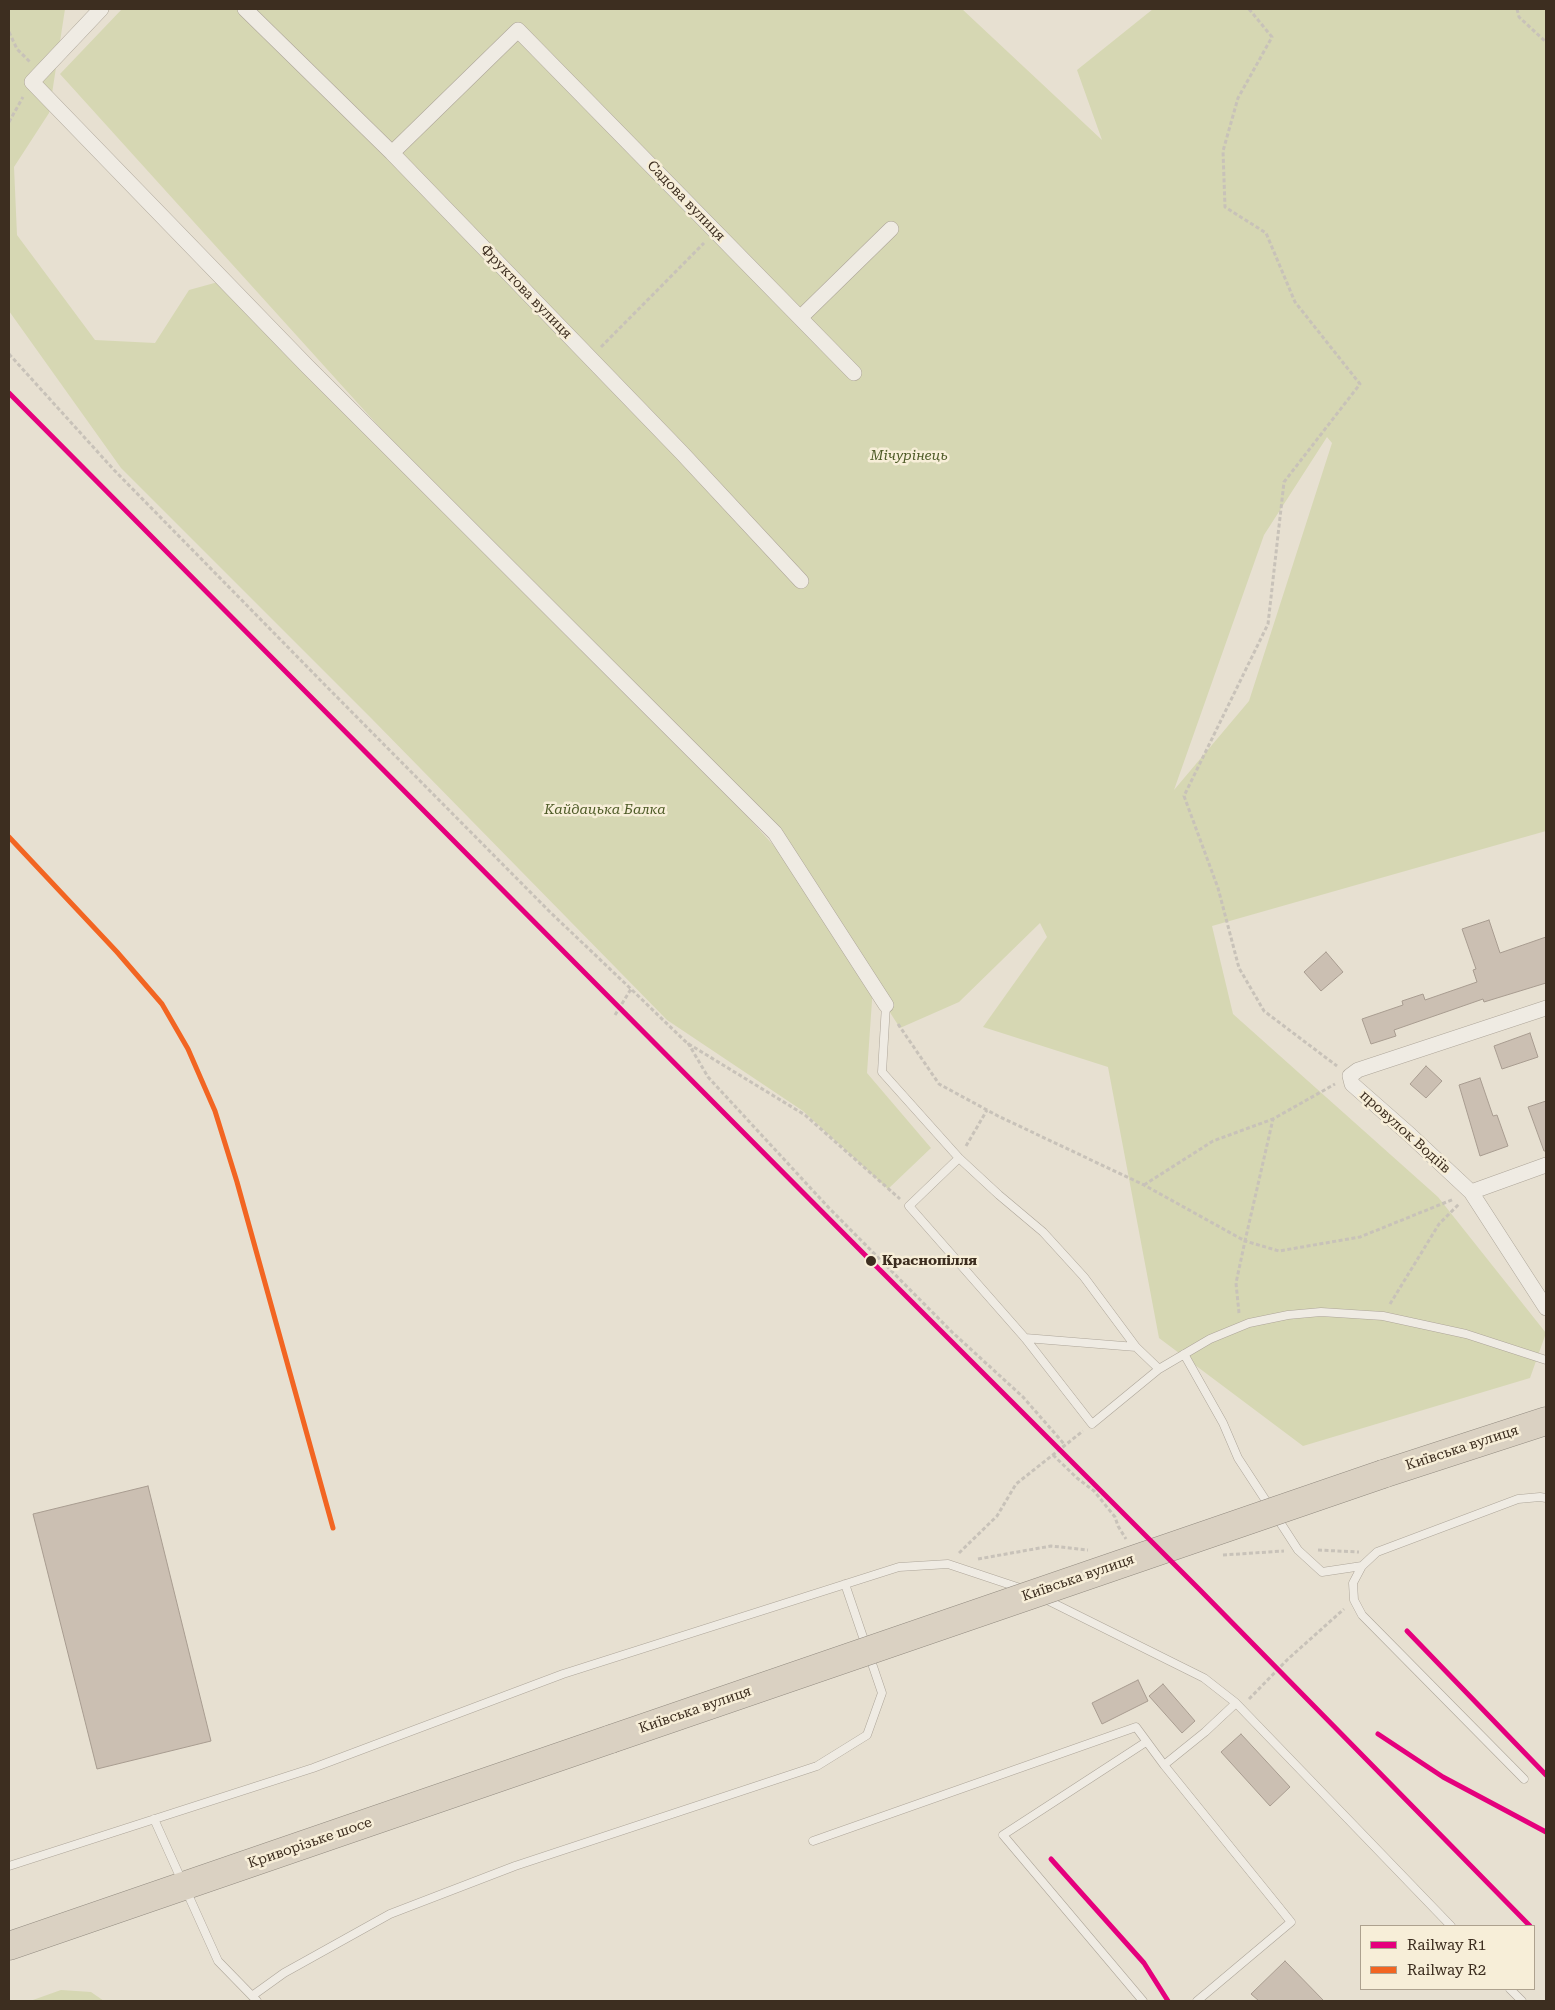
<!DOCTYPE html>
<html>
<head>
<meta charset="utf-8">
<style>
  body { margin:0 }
  #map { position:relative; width:1555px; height:2010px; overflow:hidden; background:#e7e0d1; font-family:"Roboto Serif",serif }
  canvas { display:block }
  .frame { position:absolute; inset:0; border:10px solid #3d2e20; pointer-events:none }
  .legend { position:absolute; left:1360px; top:1925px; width:175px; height:65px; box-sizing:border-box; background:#f7eed8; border:1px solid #ada18e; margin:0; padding:6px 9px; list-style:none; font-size:15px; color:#3d2e20 }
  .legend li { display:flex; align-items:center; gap:10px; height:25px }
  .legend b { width:25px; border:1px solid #ada18e }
</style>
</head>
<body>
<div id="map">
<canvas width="1555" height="2010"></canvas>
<div class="frame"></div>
<ul class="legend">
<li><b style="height:6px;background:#e5007d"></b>Railway R1</li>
<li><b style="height:6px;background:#f26522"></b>Railway R2</li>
</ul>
</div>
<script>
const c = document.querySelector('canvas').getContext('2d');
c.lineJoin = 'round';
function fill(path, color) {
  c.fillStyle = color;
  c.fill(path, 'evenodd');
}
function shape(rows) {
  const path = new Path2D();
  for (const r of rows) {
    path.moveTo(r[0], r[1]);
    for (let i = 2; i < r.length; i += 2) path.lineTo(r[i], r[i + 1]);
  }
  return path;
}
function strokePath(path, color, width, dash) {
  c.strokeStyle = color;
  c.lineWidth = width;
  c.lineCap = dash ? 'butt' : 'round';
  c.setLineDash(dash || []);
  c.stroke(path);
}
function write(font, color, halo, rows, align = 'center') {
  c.font = font + ' "Roboto Serif",serif';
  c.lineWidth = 5;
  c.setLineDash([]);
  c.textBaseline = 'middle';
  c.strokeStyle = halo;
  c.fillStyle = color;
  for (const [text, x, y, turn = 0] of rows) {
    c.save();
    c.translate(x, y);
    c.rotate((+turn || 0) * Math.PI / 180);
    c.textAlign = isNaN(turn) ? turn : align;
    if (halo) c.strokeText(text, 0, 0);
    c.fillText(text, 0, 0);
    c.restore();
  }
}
fill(shape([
  [9,9,65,9,49,113,14,167,17,235,95,340,155,343,189,290,218,282,665,725,793,867,778,837,430,483,60,74,122,9,962,9,1102,140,1077,70,1153,9,1546,9,1546,831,1212,926,1233,1014,1438,1197,1546,1333,1530,1378,1303,1446,1159,1338,1108,1067,983,1027,1047,937,1040,923,959,1002,900,1028,873,986,867,1073,931,1148,888,1189,803,1111,667,1020,372,719,121,468,9,311],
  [1327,437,1332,443,1249,701,1174,790,1264,535],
  [61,1990,91,1992,104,2001,30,2001]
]), '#d6d7b3');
const building = shape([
  [1489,920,1500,953,1546,937,1546,983,1484,1002,1483,999,1394,1030,1396,1036,1371,1044,1362,1019,1403,1005,1402,1001,1423,994,1425,1000,1477,982,1473,970,1476,969,1462,929,1489,920],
  [1326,952,1343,972,1321,991,1304,972,1326,952],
  [1530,1033,1538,1057,1502,1069,1494,1046,1530,1033],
  [1426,1066,1442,1081,1426,1098,1410,1084,1426,1066],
  [1480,1078,1493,1116,1497,1115,1508,1146,1480,1156,1459,1085,1480,1078],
  [1546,1101,1546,1151,1544,1151,1528,1107,1546,1101],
  [148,1486,211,1741,97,1769,33,1514,148,1486],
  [1138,1680,1148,1701,1102,1724,1092,1703,1138,1680],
  [1163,1684,1195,1721,1182,1733,1149,1696,1163,1684],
  [1241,1734,1290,1787,1270,1806,1221,1752,1241,1734],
  [1285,1961,1324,2001,1259,2001,1251,1994,1285,1961]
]);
fill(building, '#cbbfb2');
strokePath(building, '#a89c90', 1);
const lane = shape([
  [886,1005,882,1072,959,1158,999,1195,1043,1232,1084,1277,1136,1347,1159,1369,1210,1339,1249,1323,1288,1315,1321,1312,1383,1316,1466,1334,1546,1360],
  [959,1158,909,1206,1025,1338,1092,1424,1159,1369],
  [1025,1338,1136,1347],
  [1184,1354,1223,1423,1238,1458,1270,1507],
  [1276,1516,1298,1550,1322,1572,1362,1566],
  [1043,1598,1204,1678,1236,1703,1451,1926],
  [1524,1779,1362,1615,1354,1600,1353,1583,1362,1566,1377,1552,1518,1499,1540,1497,1546,1498],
  [154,1819,218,1961,257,2001],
  [813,1841,1136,1727,1164,1765],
  [9,1866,313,1768,563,1674,899,1567,948,1564,1023,1589],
  [1510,1989,1522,2001],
  [252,1996,284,1973,390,1914,515,1866,817,1766,867,1735,882,1693,845,1584],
  [1143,2001,1003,1835,1146,1742],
  [1197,2001,1291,1922,1164,1765,1205,1732,1236,1703]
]);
const street = shape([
  [101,9,32,82,307,366,775,833,886,1005],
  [245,9,392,153,682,453,801,581],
  [392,153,518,30,854,373],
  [800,318,891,229],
  [1546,1008,1358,1070,1350,1076,1352,1084,1410,1135,1471,1192,1546,1308],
  [1471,1192,1546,1165]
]);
const highway = shape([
  [1383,1474,1546,1421],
  [9,1946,611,1739]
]);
strokePath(lane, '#ada599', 9);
strokePath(street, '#ada599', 16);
strokePath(highway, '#928b80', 29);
strokePath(shape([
  [1249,9,1272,37,1238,98,1223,151,1225,207,1266,233,1295,302,1360,384,1284,482,1268,624,1184,796,1218,888,1239,968,1264,1011,1337,1066],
  [1517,9,1519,17,1546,42],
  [9,32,17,49,30,62],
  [9,122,23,97],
  [601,347,704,243],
  [9,354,114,470,325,685,550,912,631,989,687,1043,805,1115,900,1199],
  [615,1015,631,989],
  [898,1024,939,1084,998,1116,1144,1185,1245,1241,1273,1119,1335,1084],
  [688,1043,708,1077,829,1208,952,1332,1023,1397,1065,1445],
  [966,1146,987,1110],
  [1144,1185,1213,1141,1273,1119],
  [1390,1304,1439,1224,1460,1203],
  [1239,1313,1236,1283,1245,1241,1279,1251,1360,1237,1454,1199],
  [1053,1455,1077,1478,1094,1491,1115,1517,1118,1526,1126,1539],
  [1318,1550,1359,1552],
  [959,1553,997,1516,1016,1484,1083,1431],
  [1223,1555,1284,1551],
  [978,1559,1051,1546,1088,1550],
  [1249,1699,1288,1659,1344,1609]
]), '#c8c2b9', 3, [4, 2.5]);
strokePath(lane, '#efebe3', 8);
strokePath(street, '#efebe3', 15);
strokePath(highway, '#dad1c2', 28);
const highwayBridge = shape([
  [611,1739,1383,1474]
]);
strokePath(highwayBridge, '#928b80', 29, []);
strokePath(highwayBridge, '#dad1c2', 28);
strokePath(shape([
  [9,393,871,1261,1200,1590,1530,1926],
  [1407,1631,1546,1775],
  [1378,1734,1443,1777,1546,1832],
  [1051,1859,1144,1963,1168,2001]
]), '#e5007d', 5);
strokePath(shape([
  [9,837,117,952,162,1004,188,1049,215,1111,237,1182,333,1528]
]), '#f26522', 5);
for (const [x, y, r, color] of [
  [871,1261,6,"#3d2e20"]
]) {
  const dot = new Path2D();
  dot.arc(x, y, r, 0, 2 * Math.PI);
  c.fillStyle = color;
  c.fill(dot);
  strokePath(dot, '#f7eed8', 2);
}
write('14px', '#3d2e20', '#f7eed8', [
  ["Садова вулиця",686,201,46],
  ["Фруктова вулиця",526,292,46],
  ["провулок Водіїв",1405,1132,42],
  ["Київська вулиця",1462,1448,-18],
  ["Київська вулиця",1078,1578,-19],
  ["Київська вулиця",695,1710,-19],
  ["Криворізьке шосе",310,1843,-19]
]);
write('italic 14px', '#4d5a26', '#f7eed8', [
  ["Мічурінець",909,456],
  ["Кайдацька Балка",605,810]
]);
write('bold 14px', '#3d2e20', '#f7eed8', [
  ["Краснопілля",882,1261]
], 'left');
</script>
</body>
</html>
